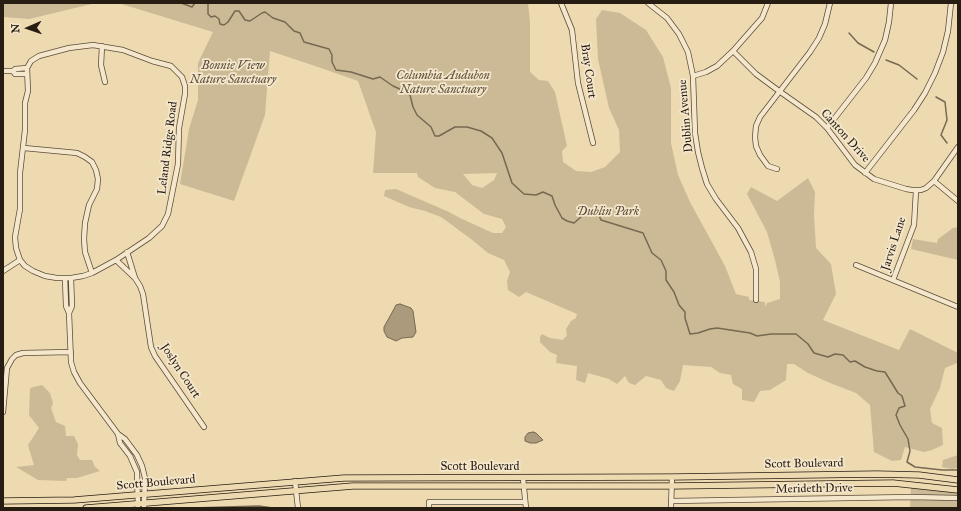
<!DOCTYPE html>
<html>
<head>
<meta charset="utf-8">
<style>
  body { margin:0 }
  #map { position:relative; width:961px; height:511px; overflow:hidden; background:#eedab1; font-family:"IM FELL Great Primer",serif }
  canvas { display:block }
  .frame { position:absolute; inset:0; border:4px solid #281d13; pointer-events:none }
  .north { position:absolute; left:8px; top:8px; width:40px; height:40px; -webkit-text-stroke:3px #f4e7cc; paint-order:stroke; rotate:268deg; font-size:11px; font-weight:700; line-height:16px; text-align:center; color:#281d13 }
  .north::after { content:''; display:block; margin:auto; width:14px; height:18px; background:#281d13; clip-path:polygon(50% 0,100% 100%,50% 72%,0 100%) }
</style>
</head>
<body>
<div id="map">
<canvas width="961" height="511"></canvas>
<div class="frame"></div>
<div class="north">N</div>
</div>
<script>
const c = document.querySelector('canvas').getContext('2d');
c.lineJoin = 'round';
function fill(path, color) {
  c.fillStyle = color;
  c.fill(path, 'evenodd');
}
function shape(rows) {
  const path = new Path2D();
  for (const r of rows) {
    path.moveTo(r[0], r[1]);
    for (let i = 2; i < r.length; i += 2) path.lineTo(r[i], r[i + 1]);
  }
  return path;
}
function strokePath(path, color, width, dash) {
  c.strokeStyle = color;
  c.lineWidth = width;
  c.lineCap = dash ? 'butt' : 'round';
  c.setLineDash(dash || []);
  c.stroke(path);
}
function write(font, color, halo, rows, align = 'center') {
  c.font = font + ' "IM FELL Great Primer",serif';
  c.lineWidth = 3.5;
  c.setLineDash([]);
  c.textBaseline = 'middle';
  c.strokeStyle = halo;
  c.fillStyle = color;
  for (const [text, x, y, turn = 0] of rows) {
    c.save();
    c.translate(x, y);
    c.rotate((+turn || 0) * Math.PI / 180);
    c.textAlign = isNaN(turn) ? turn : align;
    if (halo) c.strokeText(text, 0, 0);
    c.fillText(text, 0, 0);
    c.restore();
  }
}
fill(shape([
  [3,3,96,3,29,19,3,17],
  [118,3,528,3,530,22,530,72,539,80,548,81,555,92,567,146,562,151,563,162,576,171,591,172,605,167,620,152,619,130,609,108,598,59,596,19,602,10,620,13,646,30,663,57,671,88,671,143,678,175,690,202,725,266,736,294,749,297,749,300,765,302,765,307,767,303,780,299,780,282,775,260,767,232,747,194,751,187,777,201,808,178,815,192,814,215,816,248,831,264,836,294,823,320,899,350,910,329,958,353,957,363,945,368,940,388,930,409,932,423,942,428,943,445,932,450,924,452,905,447,901,460,892,461,874,452,870,405,856,393,830,383,808,373,794,364,787,364,786,380,770,390,760,391,754,402,742,400,742,389,733,384,731,375,720,373,711,367,683,365,680,381,674,391,666,388,661,380,646,376,635,385,629,383,625,376,617,384,609,379,588,373,585,383,576,380,577,366,556,363,557,355,550,352,540,342,540,337,542,334,550,338,563,340,567,335,566,329,571,321,576,318,577,314,526,292,519,297,508,290,507,281,510,272,504,260,488,253,471,239,441,217,425,211,409,207,384,196,385,190,396,189,449,212,460,218,493,233,502,233,506,227,502,219,484,214,455,192,435,188,418,177,417,173,373,173,376,132,358,81,318,67,270,51,265,115,234,201,180,184,189,129,198,100,198,63,213,32],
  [497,173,494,180,482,188,472,185,463,174],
  [958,227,958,260,911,249,913,239,937,243,938,239,953,228],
  [42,385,50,393,53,403,51,408,56,422,65,426,66,436,74,436,78,444,77,455,80,460,92,460,95,467,100,471,77,478,67,478,66,481,38,480,16,467,34,465,28,445,39,428,29,415,30,388],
  [958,455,958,468,952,469,942,467,943,460],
  [911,487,958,493,958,508,910,508]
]), '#ccba96');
const water = shape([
  [400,304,411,308,413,311,416,332,413,337,402,338,396,341,387,337,384,331,384,327,394,309,396,305,400,304],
  [533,432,536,433,543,440,536,443,530,443,525,441,525,437,528,433,533,432]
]);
fill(water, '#ab9a7b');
strokePath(water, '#776851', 1);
strokePath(shape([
  [181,3,192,7,195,3],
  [208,3,208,14,211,17,215,16,219,19,220,24,224,25,228,22,235,11,239,11,245,20,250,21,262,13,265,12,273,18,285,22,294,31,300,33,304,42,329,49,332,55,332,62,336,70,351,72,373,79,380,77,393,86,402,90,410,95,413,107,417,115,431,127,435,136,439,136,455,127,467,127,481,131,492,138,502,153,512,183,524,194,536,195,543,192,552,196,555,205,562,218,567,221,574,223,590,209,598,213,601,220,643,233,652,253,661,260,666,271,666,280,674,292,679,305,685,312,685,318,690,334,698,333,710,329,717,328,750,333,757,336,771,334,796,334,808,344,814,353,828,357,835,354,843,355,850,362,855,361,865,367,877,371,885,372,898,393,902,396,905,406,899,408,896,415,900,425,908,439,910,451,907,462,915,467,942,470,958,470],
  [849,33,858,43,874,52],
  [886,60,899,65,917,79],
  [936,97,945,102,947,120,941,135,947,143],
  [192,508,259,506,273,508]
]), '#776851', 1.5);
const minor = shape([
  [561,3,572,30,578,83,593,143],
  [648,3,667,18,679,34,688,52,693,76,695,133,698,152,702,168,707,184,716,199,738,228,751,252,756,269,756,300],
  [93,45,123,50,152,61,171,66,182,77,185,86,185,94,179,128,178,164,168,214,162,226,149,238,116,260,92,273,83,276,71,278,57,278,45,276,33,271,25,266,20,260,16,248,15,237,20,209,20,173,25,130,25,103,28,91,27,68,31,61,39,56,69,48,93,45],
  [102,46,101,65,105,82],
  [733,51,756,74,779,91,816,117,827,128,855,165,874,179,906,189,912,190,921,190,926,188,934,181,958,147],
  [3,71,13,71,15,74,27,74],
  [13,71,15,69,27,68],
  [693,76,706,72,717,66,733,51,762,18,768,3],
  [827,128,866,78,875,63,885,40,889,22,891,3],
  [24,148,77,153,85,157,92,162,96,170,98,179,97,189,89,205,85,223,84,239,85,252,92,273],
  [777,169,768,166,760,155,756,146,755,137,756,126,760,117,810,52,819,38,825,24,830,3],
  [865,173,914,110,925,93,935,73,943,52,948,31,951,3],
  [934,181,958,201],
  [127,252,135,278],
  [116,260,135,278,140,286,143,294,151,347,155,356,204,427],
  [856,265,958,307],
  [3,271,20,260],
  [65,278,66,306,69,313,71,362,74,372,80,383,118,434,125,439,137,455,142,466,145,478,144,508],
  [893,280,914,225,916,191],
  [69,313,72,306,71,278],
  [3,412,7,368,12,359,16,355,23,353,71,352],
  [118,434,120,443,130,456,137,472,138,508],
  [523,478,526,508],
  [295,481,298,508],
  [671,501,911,497,958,498],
  [429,508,429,502,525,502],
  [671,508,672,477]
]);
const major = shape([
  [3,501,74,500,344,478,672,477,877,474,919,475,958,480],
  [86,508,353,486,671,486,893,483,958,490]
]);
strokePath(minor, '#5a4c3a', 6);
strokePath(major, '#281d13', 7);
strokePath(minor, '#f4e7cc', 4.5);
strokePath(major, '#eedab1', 5.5);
write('italic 12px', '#594c3a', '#f4e7cc', [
  ["Bonnie View",233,66],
  ["Nature Sanctuary",233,80],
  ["Columbia Audubon",443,76],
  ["Nature Sanctuary",443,90],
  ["Dublin Park",608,212]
]);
write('12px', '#281d13', '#f4e7cc', [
  ["Bray Court",588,71,82],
  ["Dublin Avenue",686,116,-95],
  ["Canton Drive",845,136,48],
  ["Leland Ridge Road",168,148,-83],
  ["Jarvis Lane",894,244,-72],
  ["Joslyn Court",180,371,57],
  ["Scott Boulevard",804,464,-1],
  ["Scott Boulevard",480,467],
  ["Scott Boulevard",156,483,-5],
  ["Merideth Drive",814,489,-1]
]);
</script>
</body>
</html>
